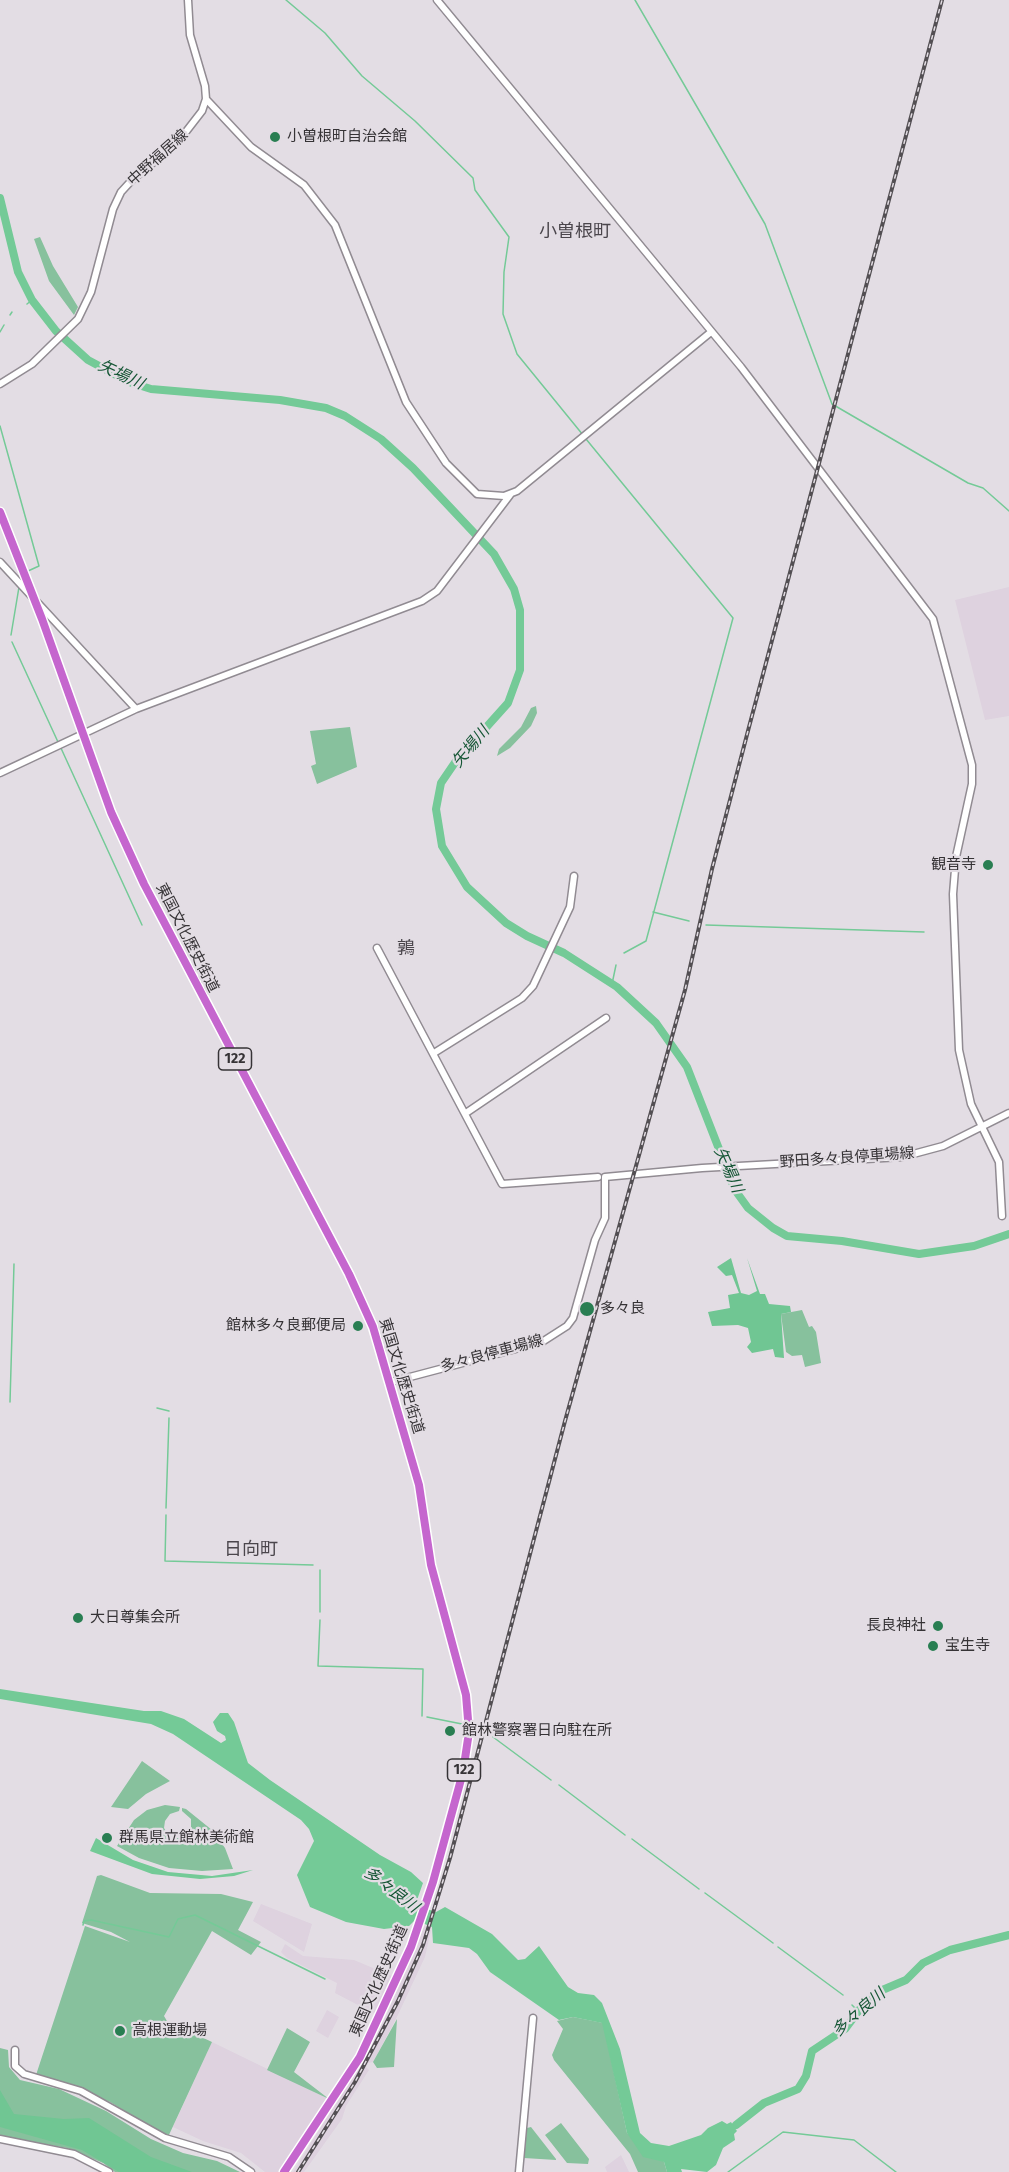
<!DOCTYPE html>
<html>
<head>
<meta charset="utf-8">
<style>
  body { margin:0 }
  canvas { display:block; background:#e3dde4 }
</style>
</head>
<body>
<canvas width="1009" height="2172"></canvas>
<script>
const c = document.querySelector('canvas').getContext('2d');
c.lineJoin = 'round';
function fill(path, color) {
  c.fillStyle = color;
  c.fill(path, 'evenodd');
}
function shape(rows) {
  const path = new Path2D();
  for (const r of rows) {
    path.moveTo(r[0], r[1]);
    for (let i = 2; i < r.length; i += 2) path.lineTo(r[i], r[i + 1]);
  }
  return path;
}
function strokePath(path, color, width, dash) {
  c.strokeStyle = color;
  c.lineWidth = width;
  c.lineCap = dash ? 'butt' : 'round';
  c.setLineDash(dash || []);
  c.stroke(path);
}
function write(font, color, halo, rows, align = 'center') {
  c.font = font + ' "Fira Sans","Noto Sans JP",sans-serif';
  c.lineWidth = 4.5;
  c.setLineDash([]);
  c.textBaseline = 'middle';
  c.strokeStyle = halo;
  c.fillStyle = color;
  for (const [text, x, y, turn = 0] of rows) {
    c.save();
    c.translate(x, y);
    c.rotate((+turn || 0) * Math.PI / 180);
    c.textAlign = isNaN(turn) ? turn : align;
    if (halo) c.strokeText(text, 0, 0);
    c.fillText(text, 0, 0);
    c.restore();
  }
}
fill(shape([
  [1009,587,1009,716,985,720,955,600],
  [261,1904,312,1924,304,1952,253,1921],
  [424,1926,431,1930,425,1957,396,2019,373,2062,368,2063,366,2067,369,2070,346,2106,342,2119,304,2172,293,2172,360,2064,363,2066,365,2062,363,2060,386,2016],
  [285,1944,303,1956,354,1960,392,1976,394,1979,377,2015,335,1993,337,1983,287,1958,281,1952],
  [327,2010,339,2017,328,2038,316,2031],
  [212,2042,329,2099,278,2172,265,2172,241,2153,203,2141,173,2127],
  [621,2155,629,2172,607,2172,605,2167]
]), '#ded2df');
fill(shape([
  [40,237,53,266,78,307,74,315,49,281,34,239],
  [536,706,537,713,531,726,510,748,497,756,499,749,521,727,531,708],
  [350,727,357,767,317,784,311,766,316,764,310,731],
  [802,1310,809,1327,812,1326,816,1332,821,1363,805,1367,802,1355,792,1356,786,1352,781,1314],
  [142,1761,170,1781,146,1794,128,1809,111,1807],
  [165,1805,180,1807,179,1811,170,1814,165,1821,164,1828,169,1836,181,1839,191,1831,191,1819,182,1811,182,1808,186,1809,212,1830,225,1848,233,1869,202,1871,169,1868,139,1858,117,1846,134,1820,147,1810],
  [101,1875,150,1893,221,1894,253,1902,238,1930,261,1942,251,1955,212,1931,164,2016,167,2021,212,2042,168,2137,110,2102,71,2085,36,2075,85,1926,130,1942,111,1932,82,1923,97,1876],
  [573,2017,603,2023,627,2133,664,2162,667,2172,638,2172,630,2154,554,2060,552,2055,563,2029,557,2021],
  [397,2019,394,2067,377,2068,373,2062],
  [287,2028,310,2042,294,2072,329,2099,267,2070],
  [0,2048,8,2050,9,2067,20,2080,59,2089,106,2111,151,2139,183,2153,217,2161,240,2172,115,2172,103,2163,67,2148,0,2136],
  [561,2123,589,2159,588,2164,567,2163,545,2135],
  [531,2127,556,2159,556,2160,524,2158,527,2128]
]), '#87c19d');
fill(shape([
  [731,1258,741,1293,749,1295,757,1291,747,1258,760,1294,765,1294,769,1304,790,1306,791,1312,781,1314,784,1358,775,1357,773,1349,752,1353,747,1347,751,1342,748,1328,738,1325,712,1326,708,1312,730,1308,728,1295,739,1293,732,1275,726,1276,717,1267],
  [0,2090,14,2114,64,2119,89,2118,151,2157,192,2172,119,2172,82,2150,0,2127]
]), '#70c693');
fill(shape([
  [0,1689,144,1711,161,1711,184,1719,221,1743,226,1740,225,1736,217,1731,213,1722,220,1713,228,1713,234,1722,248,1763,270,1780,380,1855,411,1872,423,1883,417,1900,418,1906,436,1912,445,1907,492,1934,518,1960,525,1959,539,1946,568,1987,578,1993,594,1995,602,2003,620,2049,640,2133,651,2143,669,2146,701,2135,708,2128,722,2121,727,2124,731,2122,734,2127,737,2131,734,2134,735,2140,723,2148,716,2165,707,2172,681,2169,682,2172,667,2172,664,2162,643,2157,627,2133,602,2023,573,2017,559,2020,490,1972,477,1954,469,1948,433,1943,432,1927,415,1920,409,1926,384,1929,346,1922,310,1907,297,1875,314,1841,309,1829,301,1820,173,1734,151,1724,0,1699],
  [96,1838,133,1860,168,1872,212,1876,253,1870,234,1876,200,1879,152,1874,90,1851]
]), '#74ca97');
strokePath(shape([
  [286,0,325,33,362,76,415,121,473,178,475,190,509,237,504,272,503,314,517,354,583,435],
  [635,0,765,224,832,404,968,483,983,488,1009,511],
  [27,304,32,300],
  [10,315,12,312],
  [0,332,4,325],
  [0,426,39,566,28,571],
  [586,439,733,618,646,941,624,953],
  [11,635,19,587],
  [12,642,58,742],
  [60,746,142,925],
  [653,912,689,921],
  [706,925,924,932],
  [612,984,616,965],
  [10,1402,14,1264],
  [157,1408,169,1411],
  [166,1508,169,1418],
  [166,1515,165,1561,313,1565],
  [320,1612,320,1570],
  [320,1620,318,1666,423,1669,422,1716],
  [427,1717,462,1724],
  [493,1737,551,1780],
  [559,1785,625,1835],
  [632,1839,699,1889],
  [705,1893,773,1943],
  [83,1925,84,1921,91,1920,169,1937,178,1919,195,1915,325,1979],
  [778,1947,843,1995],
  [852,2005,858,2011],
  [728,2172,783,2132,854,2140,896,2172]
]), '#74ca97', 1.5);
strokePath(shape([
  [0,198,18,272,32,300,56,331,88,360,129,382,151,389,280,400,326,408,345,416,381,439,413,468,494,554,514,589,520,610,520,670,508,703,456,761,441,783,436,809,442,846,467,887,506,923,527,936,564,953,617,987,656,1023,687,1067,735,1190,748,1208,773,1228,787,1236,842,1241,919,1254,974,1246,1009,1234],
  [736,2125,764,2103,798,2089,806,2076,812,2051,845,2029,860,2009,880,1991,906,1980,923,1963,950,1950,1009,1935]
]), '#74ca97', 8);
const secondary = shape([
  [437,0,741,367,933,619,972,765,972,784,956,857,953,894,959,1050,971,1104,999,1162,1002,1216],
  [206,99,251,147,304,185,335,225,406,402,446,463,477,494,504,496,517,491,711,332],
  [0,384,32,364,78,319,91,292,113,209,121,192,132,180,178,142,202,111,206,99,205,86,190,35,188,0],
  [0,562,136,709],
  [0,773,136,709,422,601,437,591,510,495],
  [377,948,502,1184,598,1177],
  [434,1053,522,998,533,986,570,907,574,876],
  [466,1113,606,1018],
  [391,1382,542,1342,567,1326,573,1318,595,1240,605,1218,605,1177,702,1168,902,1157,943,1146,1009,1113],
  [15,2050,15,2066,24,2074,81,2091,165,2138,229,2157,251,2172],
  [0,2139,74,2154,109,2172],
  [519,2172,533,2018]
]);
const highway = shape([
  [0,512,42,619,111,812,144,884,349,1274,373,1327,419,1485,431,1565,466,1695,469,1732,463,1772,433,1882,411,1947,360,2057,284,2172]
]);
strokePath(secondary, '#918b92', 9);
strokePath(highway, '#fff', 11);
strokePath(secondary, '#fff', 6);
strokePath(highway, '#c566ce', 8);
const rail = shape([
  [298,2172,355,2082,398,2001,423,1945,450,1858,565,1421,685,990,712,869,749,727,942,0]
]);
strokePath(rail, '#534f53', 4);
strokePath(rail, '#e3dde4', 1.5, [4.5]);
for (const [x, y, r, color] of [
  [275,137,6,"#297e52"],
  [988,865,6,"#297e52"],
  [587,1309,8,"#297e52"],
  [358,1326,6,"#297e52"],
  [78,1618,6,"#297e52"],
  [938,1626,6,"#297e52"],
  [933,1646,6,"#297e52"],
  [450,1731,6,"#297e52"],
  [107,1838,6,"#297e52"],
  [120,2031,6,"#297e52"]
]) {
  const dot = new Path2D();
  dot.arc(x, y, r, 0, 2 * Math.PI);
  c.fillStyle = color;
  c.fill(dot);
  strokePath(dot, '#e3dde4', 2);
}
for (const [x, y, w] of [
  [235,1059,33],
  [464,1770,33]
]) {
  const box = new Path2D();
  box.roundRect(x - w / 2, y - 11, w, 22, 4.5);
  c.fillStyle = '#e3dde4';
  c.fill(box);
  strokePath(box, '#363336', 1.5);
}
write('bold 14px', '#363336', null, [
  ["122",235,1059],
  ["122",464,1770]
]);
write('15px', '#363336', '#e3dde4', [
  ["小曽根町自治会館",287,137],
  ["観音寺",976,865,"right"],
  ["多々良",600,1309],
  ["館林多々良郵便局",346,1326,"right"],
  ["大日尊集会所",90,1618],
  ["長良神社",926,1626,"right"],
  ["宝生寺",945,1646],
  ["館林警察署日向駐在所",462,1731],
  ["群馬県立館林美術館",119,1838],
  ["高根運動場",132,2031]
], 'left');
write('15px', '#363336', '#e3dde4', [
  ["中野福居線",158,158,-42],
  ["東国文化歴史街道",187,938,63],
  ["野田多々良停車場線",847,1158,-4],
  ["多々良停車場線",492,1354,-15],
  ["東国文化歴史街道",401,1376,73],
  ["東国文化歴史街道",379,1981,-66]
]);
write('italic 16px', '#155635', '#e3dde4', [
  ["矢場川",121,375,25],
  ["矢場川",471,747,-50],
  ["矢場川",728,1170,66],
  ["多々良川",391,1890,37],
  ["多々良川",859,2013,-41]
]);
write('18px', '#4b464c', '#e3dde4', [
  ["小曽根町",575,232],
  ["鶉",406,949],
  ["日向町",251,1550]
]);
</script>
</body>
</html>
